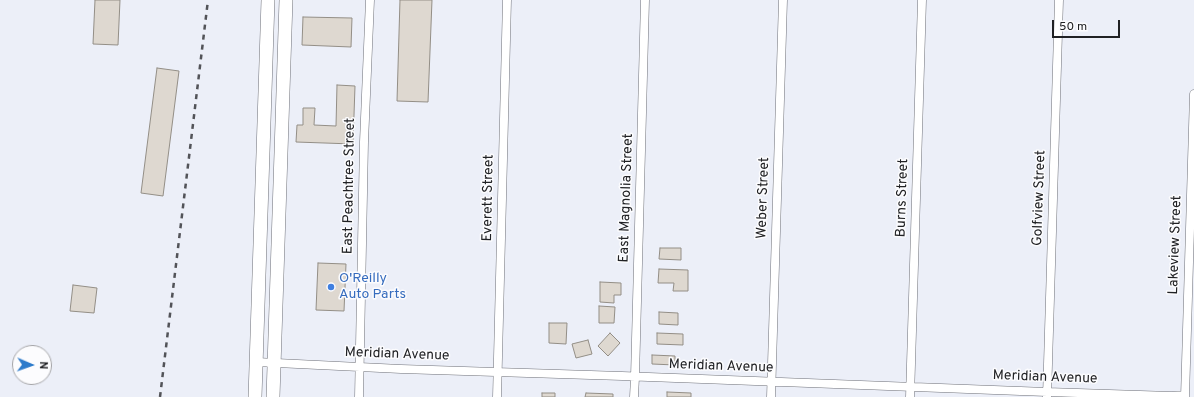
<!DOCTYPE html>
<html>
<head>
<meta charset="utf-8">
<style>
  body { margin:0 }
  #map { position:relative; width:1194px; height:397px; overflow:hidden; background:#eceff8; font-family:Overpass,sans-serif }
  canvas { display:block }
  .north { position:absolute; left:12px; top:345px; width:40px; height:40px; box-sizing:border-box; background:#fcfcfe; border:1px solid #a4a4a7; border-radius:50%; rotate:92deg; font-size:11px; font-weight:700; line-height:16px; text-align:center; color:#202124 }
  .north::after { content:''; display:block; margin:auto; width:14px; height:18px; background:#2d7bcb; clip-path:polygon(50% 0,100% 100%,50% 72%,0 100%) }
  .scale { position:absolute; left:1052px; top:20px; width:68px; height:18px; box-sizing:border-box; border:2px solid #202124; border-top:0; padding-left:5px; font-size:12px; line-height:14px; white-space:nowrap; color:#202124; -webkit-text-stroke:3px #fcfcfe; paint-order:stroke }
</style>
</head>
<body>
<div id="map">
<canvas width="1194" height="397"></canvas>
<div class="north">N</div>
<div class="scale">50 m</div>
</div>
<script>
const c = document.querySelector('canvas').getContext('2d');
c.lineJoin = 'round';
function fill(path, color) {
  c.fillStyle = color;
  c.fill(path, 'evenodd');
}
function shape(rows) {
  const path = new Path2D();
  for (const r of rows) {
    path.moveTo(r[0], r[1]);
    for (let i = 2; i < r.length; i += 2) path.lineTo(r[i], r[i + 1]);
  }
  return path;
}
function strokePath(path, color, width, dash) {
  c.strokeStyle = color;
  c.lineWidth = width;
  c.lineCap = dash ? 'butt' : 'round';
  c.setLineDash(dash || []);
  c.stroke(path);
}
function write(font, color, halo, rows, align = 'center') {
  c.font = font + ' Overpass,sans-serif';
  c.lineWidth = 3;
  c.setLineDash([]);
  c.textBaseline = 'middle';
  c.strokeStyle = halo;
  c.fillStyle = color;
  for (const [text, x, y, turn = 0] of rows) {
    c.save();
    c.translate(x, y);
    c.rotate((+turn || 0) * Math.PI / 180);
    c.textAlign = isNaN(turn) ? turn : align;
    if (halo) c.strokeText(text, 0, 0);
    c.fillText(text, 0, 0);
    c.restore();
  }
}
const building = shape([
  [95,0,120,0,118,45,93,44,95,0],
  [400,0,432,0,428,102,397,101,400,0],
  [303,17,352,18,351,47,302,45,303,17],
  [157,68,179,71,163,196,141,193,157,68],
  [337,85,355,86,353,144,296,142,297,125,303,125,303,108,315,108,314,125,336,126,337,85],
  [660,248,681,248,681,260,659,259,660,248],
  [318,263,346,264,344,311,316,310,318,263],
  [659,269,688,270,688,291,673,291,674,283,658,283,659,269],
  [600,282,621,283,621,295,614,295,614,303,600,302,600,282],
  [73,285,97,288,94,313,70,311,73,285],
  [599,306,615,307,614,323,599,323,599,306],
  [659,312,678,313,678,325,659,324,659,312],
  [549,323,567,323,566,344,549,343,549,323],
  [610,333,620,343,608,356,598,346,610,333],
  [657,333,683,334,683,345,657,344,657,333],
  [588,340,592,354,576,358,572,344,588,340],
  [652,355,675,356,675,365,652,364,652,355],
  [667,392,691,393,691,397,667,397,667,392],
  [542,393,555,393,555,397,542,397,542,393],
  [586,393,613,394,613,397,585,397,586,393]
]);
fill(building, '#ded8d0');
strokePath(building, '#938e86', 1);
const street = shape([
  [256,362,401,369,622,376,1047,392,1171,396,1185,395],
  [359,397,364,142,370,0],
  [497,397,507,0],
  [634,397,635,377,645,0],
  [771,397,783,0],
  [910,397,922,0],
  [1047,397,1059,0],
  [1185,397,1194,94]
]);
const primary = shape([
  [255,397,268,0],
  [273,397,286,0]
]);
strokePath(street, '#6f7179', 9);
strokePath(primary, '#6f7179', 14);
strokePath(street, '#fff', 8);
strokePath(primary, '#fff', 13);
strokePath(shape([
  [160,397,208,0]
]), '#525358', 2.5, [5, 5]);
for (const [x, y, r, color] of [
  [331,287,4,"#3f7fe0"]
]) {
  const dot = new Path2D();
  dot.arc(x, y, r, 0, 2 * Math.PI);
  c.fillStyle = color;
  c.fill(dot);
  strokePath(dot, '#fcfcfe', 1.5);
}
write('14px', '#202124', '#fcfcfe', [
  ["East Peachtree Street",350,186,-89],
  ["Everett Street",489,198,-89],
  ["East Magnolia Street",627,198,-88],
  ["Weber Street",764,198,-88],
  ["Burns Street",903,198,-88],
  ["Golfview Street",1040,198,-88],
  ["Lakeview Street",1176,245,-88],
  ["Meridian Avenue",397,355,2],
  ["Meridian Avenue",721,367,2],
  ["Meridian Avenue",1045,378,2]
]);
write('14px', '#366cbe', '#fcfcfe', [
  ["O'Reilly",339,279],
  ["Auto Parts",339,295]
], 'left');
</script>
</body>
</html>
